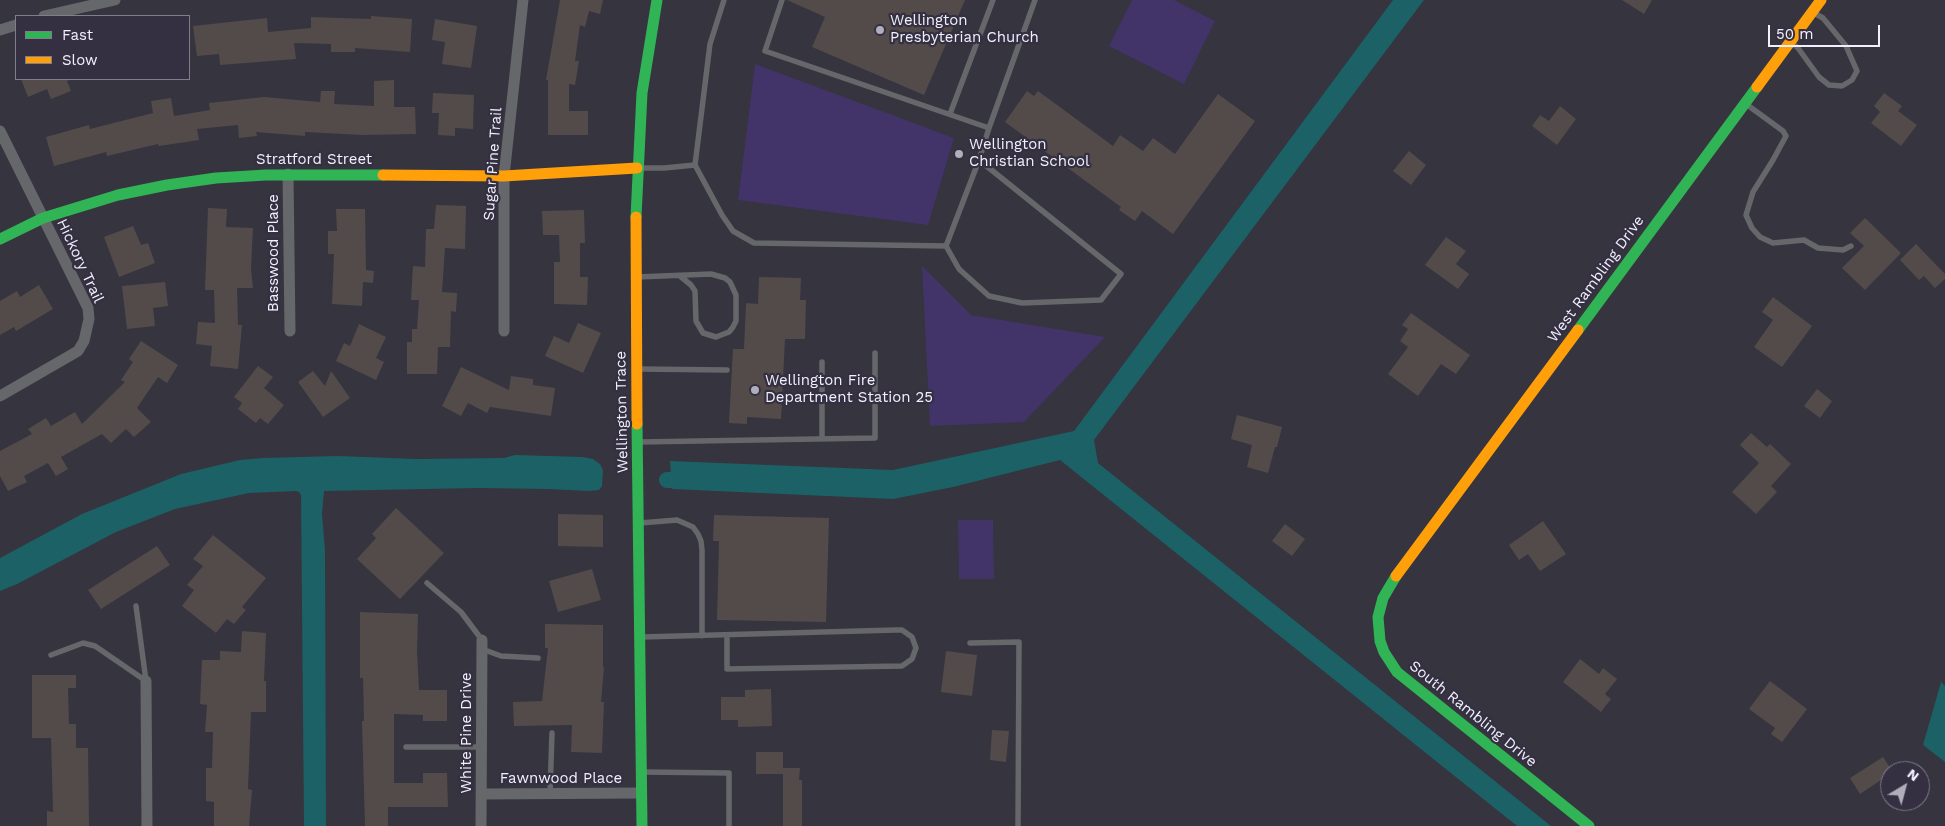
<!DOCTYPE html>
<html>
<head>
<meta charset="utf-8">
<style>
  body { margin:0 }
  #map { position:relative; width:1945px; height:826px; overflow:hidden; background:#36343e; font-family:"Work Sans",sans-serif }
  canvas { display:block }
  .legend { position:absolute; left:15px; top:15px; width:175px; height:65px; box-sizing:border-box; background:#343042; border:1px solid #807d8c; margin:0; padding:6px 9px; list-style:none; font-size:15px; color:#f2f0fc }
  .legend li { display:flex; align-items:center; gap:10px; height:25px }
  .legend b { width:25px; border:1px solid #807d8c }
  .north { position:absolute; left:1880px; top:761px; width:50px; height:50px; box-sizing:border-box; background:#343042; border:1px solid #807d8c; border-radius:50%; rotate:37deg; font-size:14px; font-weight:700; line-height:20px; text-align:center; color:#f2f0fc }
  .north::after { content:''; display:block; margin:auto; width:18px; height:22px; background:#b0aeba; clip-path:polygon(50% 0,100% 100%,50% 72%,0 100%) }
  .scale { position:absolute; left:1768px; top:25px; width:112px; height:22px; box-sizing:border-box; border:2px solid #f2f0fc; border-top:0; padding-left:6px; font-size:15px; line-height:18px; white-space:nowrap; color:#f2f0fc; -webkit-text-stroke:4px #343042; paint-order:stroke }
</style>
</head>
<body>
<div id="map">
<canvas width="1945" height="826"></canvas>
<ul class="legend">
<li><b style="height:6px;background:#30b455"></b>Fast</li>
<li><b style="height:6px;background:#ff9f0a"></b>Slow</li>
</ul>
<div class="north">N</div>
<div class="scale">50 m</div>
</div>
<script>
const c = document.querySelector('canvas').getContext('2d');
c.lineJoin = 'round';
function fill(path, color) {
  c.fillStyle = color;
  c.fill(path, 'evenodd');
}
function shape(rows) {
  const path = new Path2D();
  for (const r of rows) {
    path.moveTo(r[0], r[1]);
    for (let i = 2; i < r.length; i += 2) path.lineTo(r[i], r[i + 1]);
  }
  return path;
}
function strokePath(path, color, width, dash) {
  c.strokeStyle = color;
  c.lineWidth = width;
  c.lineCap = dash ? 'butt' : 'round';
  c.setLineDash(dash || []);
  c.stroke(path);
}
function write(font, color, halo, rows, align = 'center') {
  c.font = font + ' "Work Sans",sans-serif';
  c.lineWidth = 4.5;
  c.setLineDash([]);
  c.textBaseline = 'middle';
  c.strokeStyle = halo;
  c.fillStyle = color;
  for (const [text, x, y, turn = 0] of rows) {
    c.save();
    c.translate(x, y);
    c.rotate((+turn || 0) * Math.PI / 180);
    c.textAlign = isNaN(turn) ? turn : align;
    if (halo) c.strokeText(text, 0, 0);
    c.fillText(text, 0, 0);
    c.restore();
  }
}
fill(shape([
  [1132,0,1174,0,1215,21,1184,84,1109,46],
  [755,64,954,138,928,225,738,200],
  [922,266,971,315,1105,337,1024,422,930,426],
  [958,520,993,520,994,579,959,579]
]), '#423468');
fill(shape([
  [1393,0,1424,0,1094,440,1098,463,1551,826,1517,826,1060,460,953,487,893,499,672,489,670,461,893,470,1074,431],
  [515,455,583,457,593,459,600,464,603,470,602,486,599,490,589,491,548,489,477,488,324,491,322,514,325,550,326,826,304,826,301,495,299,492,296,491,249,493,175,509,116,532,17,584,0,591,0,558,82,514,181,474,240,460,263,458,338,456,416,459,504,458],
  [1941,682,1945,686,1945,762,1923,745]
]), '#1b6166');
strokePath(shape([
  [667,480,694,480]
]), '#1b6166', 16);
fill(shape([
  [560,0,603,0,600,14,589,11,585,27,580,25,575,61,579,61,575,85,569,84,569,111,588,111,588,135,548,135,548,80,546,80],
  [787,0,965,0,924,95,812,47,825,17],
  [1622,0,1652,0,1644,14],
  [371,16,412,19,410,52,355,48,355,52,331,52,331,44,294,43,296,59,220,65,219,54,197,56,193,26,267,18,268,32,311,28,311,17,371,19],
  [435,19,477,26,471,68,442,64,445,42,432,40],
  [21,79,72,79,67,81,71,91,51,99,47,89,28,97],
  [394,80,394,107,415,107,416,134,363,135,305,132,305,136,256,132,257,136,239,138,238,125,197,129,199,140,159,146,158,144,107,156,106,152,54,166,46,137,89,125,90,129,153,113,151,101,171,98,174,116,210,110,209,103,264,97,320,102,321,91,335,91,334,104,374,106,374,81],
  [1027,91,1034,96,1038,91,1113,146,1120,135,1143,151,1153,138,1175,154,1218,94,1255,121,1173,234,1142,211,1135,221,1119,210,1121,207,1005,122],
  [433,93,474,95,473,129,455,128,455,136,438,135,439,113,432,113],
  [1884,93,1902,106,1898,111,1917,125,1901,146,1871,123,1880,112,1874,106],
  [1560,106,1576,119,1557,145,1532,126,1540,115,1549,121],
  [1409,151,1426,165,1411,185,1393,171],
  [436,205,466,206,465,249,445,248,442,292,457,293,456,312,451,311,450,347,438,347,437,374,407,374,407,342,412,342,412,329,417,329,419,300,411,300,413,266,425,267,426,229,434,229],
  [208,208,227,209,226,227,253,228,251,269,253,288,237,288,238,325,242,325,238,369,210,366,212,346,196,344,198,322,215,323,214,290,205,290],
  [336,209,365,209,366,270,374,271,373,283,363,282,362,306,332,304,334,254,328,254,328,231,337,231],
  [584,210,585,243,580,243,580,277,588,277,587,305,554,304,554,262,560,262,559,235,543,235,542,211],
  [1865,218,1901,253,1865,290,1842,268,1864,246,1850,233],
  [133,226,141,245,148,243,155,263,119,277,104,237],
  [1446,237,1466,251,1456,264,1469,274,1458,289,1425,265],
  [1916,244,1945,274,1945,279,1935,288,1924,276,1919,280,1900,260],
  [759,277,801,278,800,300,806,300,805,339,785,339,781,419,747,417,747,424,729,423,733,349,744,349,746,303,758,304],
  [165,282,168,306,153,308,155,326,127,329,122,286],
  [39,285,53,309,16,331,14,327,0,335,0,301,17,291,20,297],
  [1773,297,1812,326,1782,367,1754,347,1773,320,1762,312],
  [1411,313,1470,355,1456,374,1441,364,1418,396,1388,374,1408,347,1400,341,1408,329,1402,325],
  [578,323,601,333,583,373,545,356,554,336,569,343],
  [359,324,386,337,376,358,384,362,376,380,336,361,344,343,350,346],
  [141,341,178,365,167,383,158,377,137,408,151,422,134,437,126,429,111,443,102,434,61,457,68,469,56,476,48,463,24,476,27,482,8,491,0,476,0,451,32,434,28,429,46,418,51,426,75,412,82,424,125,382,121,380,133,362,129,359],
  [258,366,273,377,264,388,284,405,268,424,260,418,256,423,238,409,242,403,234,397],
  [461,367,509,390,511,376,533,379,533,385,555,388,551,416,490,407,487,413,468,403,461,416,442,406],
  [313,371,325,386,331,371,350,398,323,417,298,382],
  [1817,389,1832,401,1820,418,1804,406],
  [1237,415,1282,427,1277,447,1275,447,1268,473,1247,467,1252,445,1231,439],
  [1751,433,1767,447,1770,444,1791,464,1771,486,1777,492,1756,514,1732,492,1759,463,1740,445],
  [396,508,444,553,400,599,357,559,376,538,372,534],
  [558,514,603,515,603,547,558,546],
  [714,515,829,518,826,622,717,620,719,541,713,541],
  [1543,521,1566,554,1540,571,1528,554,1519,560,1509,545],
  [1285,524,1305,539,1292,556,1272,541],
  [213,535,266,578,242,607,246,610,234,624,227,619,216,633,182,606,194,590,187,585,203,566,193,559],
  [157,546,170,565,101,609,88,590],
  [592,569,601,600,558,612,549,581],
  [360,612,418,614,417,652,419,690,447,690,447,721,423,721,423,715,394,714,394,783,423,783,423,773,447,773,448,807,388,807,388,826,365,826,362,721,364,721,363,678,360,678],
  [545,624,603,625,603,667,604,667,601,702,604,702,602,753,571,752,572,725,514,726,513,702,542,701,548,648,545,648],
  [242,631,266,633,264,681,266,681,266,712,251,712,248,789,252,790,249,826,214,826,214,802,206,801,206,768,212,768,213,732,205,732,207,705,200,704,202,660,220,660,220,651,241,652],
  [946,651,977,655,972,696,941,692],
  [1580,659,1599,674,1603,668,1617,679,1605,694,1611,699,1601,712,1563,682],
  [32,675,76,675,76,688,68,688,69,724,76,724,76,748,88,748,89,826,47,826,47,811,53,812,51,738,32,738],
  [1770,681,1807,709,1782,742,1771,734,1775,728,1749,709],
  [771,689,772,726,738,727,738,720,721,720,721,697,745,697,745,690],
  [992,730,1009,731,1006,762,990,760],
  [756,752,783,752,783,768,800,768,799,780,802,780,802,826,783,826,783,774,756,774],
  [1883,757,1891,769,1882,775,1884,778,1860,794,1850,778]
]), '#524b4a');
strokePath(shape([
  [724,0,710,44,695,165,722,215,733,231,754,243,946,246],
  [782,0,765,51,989,128],
  [1792,43,1798,48,1819,77,1829,85,1842,86,1852,80,1857,71,1846,46,1823,18,1814,13],
  [1746,104,1783,131,1786,136,1773,160,1753,192,1746,215,1752,228,1760,237,1773,243,1804,240,1818,248,1843,250,1851,246],
  [950,114,993,0],
  [638,168,664,168,695,165],
  [946,246,959,269,989,296,1022,303,1101,300,1121,274,979,160],
  [946,246,979,160,989,128,1035,0],
  [637,277,711,274,725,278,730,282,736,295,736,321,733,327,729,332,716,337,703,333,696,321,695,291,691,285,680,276],
  [822,362,822,439],
  [638,369,727,370],
  [639,442,875,438,875,353],
  [640,523,677,520,693,527,698,534,701,541,702,550,702,636],
  [427,583,461,612,482,640],
  [136,606,146,681],
  [642,637,896,630,902,630,912,637,916,648,912,659,902,666,727,669,727,635],
  [970,643,1019,642,1018,826],
  [482,649,501,656,538,658],
  [51,655,83,643,95,646,146,681],
  [406,747,482,747],
  [643,772,729,773,729,826],
  [550,794,552,733]
]), '#65676a', 5.5);
strokePath(shape([
  [44,16,115,0],
  [0,30,16,25],
  [0,131,88,308,89,319,84,341,78,351,0,396],
  [288,174,290,331],
  [504,331,504,176,523,0],
  [146,681,147,826],
  [481,794,641,793],
  [481,826,482,640]
]), '#65676a', 11);
strokePath(shape([
  [636,217,642,93,657,0],
  [0,239,43,218,118,195,167,185,216,178,266,175,383,175],
  [1578,330,1757,87],
  [637,424,642,826],
  [1396,576,1383,598,1378,617,1380,641,1384,652,1397,672,1589,826]
]), '#30b455', 11);
strokePath(shape([
  [1757,87,1821,0],
  [383,175,504,176,637,168],
  [636,217,637,424],
  [1396,576,1578,330]
]), '#ff9f0a', 11);
for (const [x, y, r, color] of [
  [880,30,5,"#b0aeba"],
  [959,154,5,"#b0aeba"],
  [755,390,5,"#b0aeba"]
]) {
  const dot = new Path2D();
  dot.arc(x, y, r, 0, 2 * Math.PI);
  c.fillStyle = color;
  c.fill(dot);
  strokePath(dot, '#343042', 2);
}
write('15px', '#f2f0fc', '#343042', [
  ["Wellington",890,21],
  ["Presbyterian Church",890,38],
  ["Wellington",969,145],
  ["Christian School",969,162],
  ["Wellington Fire",765,381],
  ["Department Station 25",765,398]
], 'left');
write('15px', '#f2f0fc', '#343042', [
  ["Stratford Street",314,160],
  ["Sugar Pine Trail",493,164,-86],
  ["Basswood Place",274,253,-90],
  ["Hickory Trail",80,261,65],
  ["West Rambling Drive",1596,279,-54],
  ["Wellington Trace",622,412,-91],
  ["South Rambling Drive",1473,714,39],
  ["White Pine Drive",467,733,-90],
  ["Fawnwood Place",561,779]
]);
</script>
</body>
</html>
